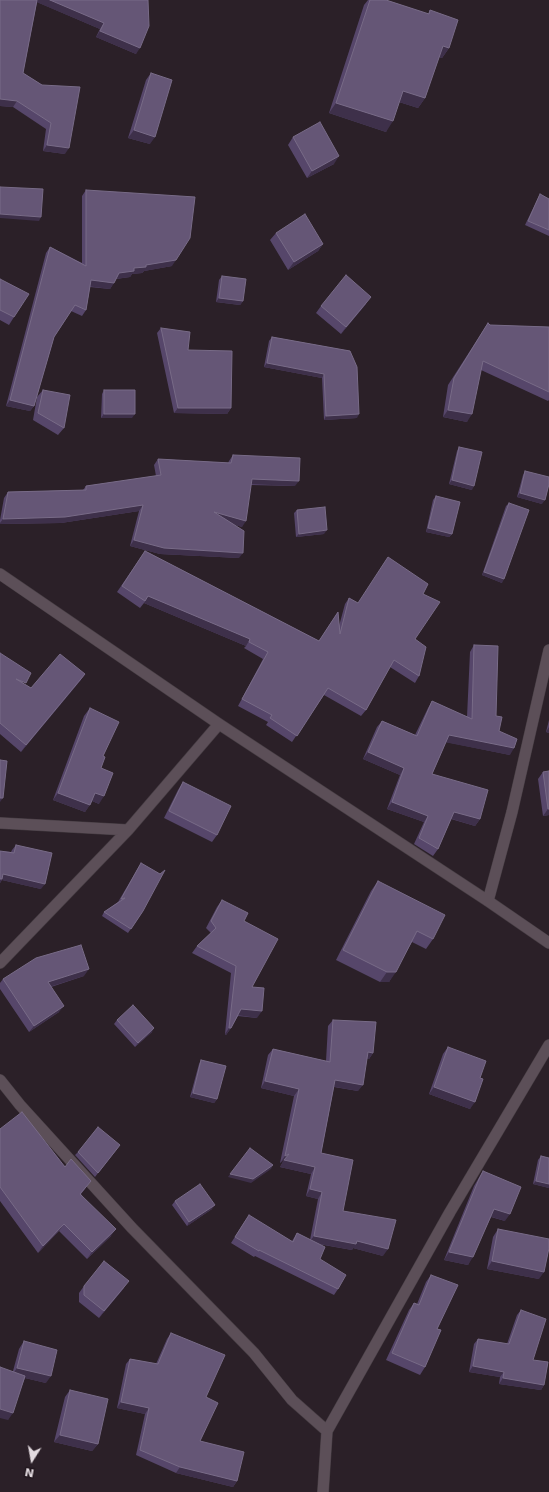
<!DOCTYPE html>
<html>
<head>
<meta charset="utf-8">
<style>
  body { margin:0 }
  #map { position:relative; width:549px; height:1492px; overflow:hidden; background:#2b2028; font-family:"DejaVu Sans",sans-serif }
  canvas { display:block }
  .north { position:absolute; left:12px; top:1440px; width:40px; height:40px; -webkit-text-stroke:3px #21171e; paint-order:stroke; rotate:191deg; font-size:11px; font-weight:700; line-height:16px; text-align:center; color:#e2dadf }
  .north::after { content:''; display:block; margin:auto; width:14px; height:18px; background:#e2dadf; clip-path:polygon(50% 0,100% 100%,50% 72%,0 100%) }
</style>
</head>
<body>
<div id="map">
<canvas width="549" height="1492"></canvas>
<div class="north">N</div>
</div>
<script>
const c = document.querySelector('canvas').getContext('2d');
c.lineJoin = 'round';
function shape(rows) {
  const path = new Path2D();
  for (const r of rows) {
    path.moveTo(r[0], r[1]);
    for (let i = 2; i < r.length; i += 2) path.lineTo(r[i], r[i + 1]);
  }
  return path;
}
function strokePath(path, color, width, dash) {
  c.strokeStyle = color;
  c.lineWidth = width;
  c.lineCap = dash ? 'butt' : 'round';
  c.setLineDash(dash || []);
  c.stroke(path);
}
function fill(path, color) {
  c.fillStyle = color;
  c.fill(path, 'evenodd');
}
const minor = shape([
  [0,574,219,724,488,901,549,943],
  [0,823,128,830],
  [488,901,512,812,549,650],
  [0,963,128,830,219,724],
  [0,1080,20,1105,132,1228,254,1353,292,1400,327,1431],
  [323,1492,327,1431,450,1212,549,1045]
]);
strokePath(minor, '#453c42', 12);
strokePath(minor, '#5c4f58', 11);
fill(shape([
  [0,0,148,0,136,54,96,37,100,29,37,2,23,73,42,85,65,154,43,151,46,129,13,107,0,106],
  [368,0,386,0,428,14,430,10,449,48,442,58,439,57,425,98,418,108,399,102,386,132,329,113,364,5],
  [151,73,150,144,128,138,146,80],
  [293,137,334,164,307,178,288,145],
  [86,190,172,266,144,271,142,273,132,274,130,277,116,279,110,289,90,287,86,310,82,316,71,311,54,337,34,406,30,411,6,406,46,253,50,247,82,263,82,196],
  [540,194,549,199,549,236,525,225,538,198],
  [276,233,323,244,318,251,288,270,270,240],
  [222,276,243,301,240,305,216,302,219,280],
  [0,279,14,317,9,325,0,320],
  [366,304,341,334,316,313,321,306],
  [488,323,490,325,549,327,549,400,548,401,481,370,467,422,443,417,448,385],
  [161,328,188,350,231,408,227,414,174,413,157,333],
  [272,337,350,351,357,418,324,420,322,378,264,367,269,341],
  [43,390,64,428,58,435,33,420,37,397],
  [104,390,132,418,101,418,102,394],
  [459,447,472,490,449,484,457,451],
  [233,455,295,486,251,485,242,527,233,524,239,558,160,554,130,546,139,511,61,523,0,524,0,520,4,498,8,492,83,490,86,486,156,476,154,465,158,459,228,463,229,461],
  [525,471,542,504,517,497,523,475],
  [436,496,452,534,449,537,426,532,433,500],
  [509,503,502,583,482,575,506,506],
  [297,510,324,534,296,537,294,513],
  [145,551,319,641,338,612,339,626,345,604,349,598,357,603,423,594,415,639,419,676,415,683,390,667,366,710,361,716,324,695,292,742,266,725,268,722,238,706,263,659,244,648,246,646,144,603,140,608,117,592],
  [474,645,496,716,499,731,510,755,446,742,432,774,480,819,475,826,451,819,438,849,433,856,414,844,424,822,387,809,400,775,363,759,377,727,382,721,415,735,428,708,432,701,467,717,470,652],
  [0,653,25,685,31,688,85,674,80,681,21,752,0,734],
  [90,708,101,768,99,804,92,801,85,812,53,800,84,716],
  [549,720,549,733,546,732],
  [549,771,549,815,543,816,538,779,543,772],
  [183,782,217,835,212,842,164,818,178,790],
  [16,845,41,889,2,880,0,883,0,851,11,852,12,850],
  [141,863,143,911,128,933,102,916,104,912,118,902],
  [378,881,433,939,426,949,412,942,389,982,380,982,336,960,371,891],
  [222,900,244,921,257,1018,238,1016,231,1028,226,1035,225,1034,231,973,192,953,197,946,211,933,206,928,217,907],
  [84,976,51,987,59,1012,29,1032,0,989,0,983,3,979],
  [117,1020,152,1032,135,1047,114,1024],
  [333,1020,373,1053,369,1059,367,1059,358,1091,334,1087,321,1153,343,1211,383,1256,353,1248,352,1250,318,1244,320,1259,338,1289,334,1295,255,1256,254,1257,231,1243,245,1221,292,1241,297,1233,310,1240,318,1199,306,1196,311,1174,280,1167,284,1160,280,1163,294,1096,261,1088,268,1055,273,1049,326,1061,328,1026],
  [448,1047,480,1078,470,1109,429,1094,443,1054],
  [201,1060,217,1099,214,1103,190,1097,199,1064],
  [0,1129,91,1181,81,1194,111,1236,87,1259,59,1231,38,1253,0,1201],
  [120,1145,95,1177,75,1155,78,1152],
  [541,1156,549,1158,549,1188,533,1184,538,1160],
  [483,1171,505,1221,491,1217,468,1265,444,1260,474,1186],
  [175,1201,212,1209,187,1226,172,1205],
  [498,1229,539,1279,487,1269,493,1237],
  [431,1275,437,1329,425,1367,420,1375,386,1360,409,1310,414,1303,417,1304,426,1282],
  [84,1286,124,1288,99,1318,79,1302,79,1293],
  [521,1310,533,1360,544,1385,541,1390,499,1384,500,1377,469,1372,474,1344,478,1339,507,1344,517,1315],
  [171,1333,206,1397,200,1441,237,1481,233,1487,176,1473,136,1455,145,1414,117,1408,126,1364,130,1359,156,1364,167,1339],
  [24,1341,46,1383,25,1378,8,1420,13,1371,19,1349],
  [70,1390,98,1444,92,1451,54,1442,65,1397]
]), '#56466a');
fill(shape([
  [34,0,50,0,104,23,100,29,34,1],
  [100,31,140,48,136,54,96,37],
  [443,46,449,48,442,58,436,56],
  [403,91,425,98,418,108,396,101],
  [0,99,17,101,13,107,0,106],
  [336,103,393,121,386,132,329,113],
  [134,130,155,137,150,144,128,138],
  [47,145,69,148,65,154,43,151],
  [339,156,334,164,307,178,312,171],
  [0,214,41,217,39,221,0,218],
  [323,244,318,251,288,270,294,262],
  [176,260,172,266,144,271,142,273,132,274,130,277,115,279,119,273,134,268,146,265],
  [91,280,114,283,110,289,87,286],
  [371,297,366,304,341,334,346,327],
  [219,298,243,301,240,305,216,302],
  [267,363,324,374,322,378,264,367],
  [10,400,34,406,30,411,6,406],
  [178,408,231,408,227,414,174,413],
  [448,410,472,414,467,422,443,417],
  [104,414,135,414,132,418,101,418],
  [359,414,357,418,324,420,326,416],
  [252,479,299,481,295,486,248,484],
  [452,480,474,486,472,490,449,484],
  [520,493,545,500,542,504,517,497],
  [143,505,139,511,61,523,0,524,0,523,3,519],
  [214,512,246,521,242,527,210,518],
  [428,528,452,534,449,537,426,532],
  [327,530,324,534,296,537,299,534],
  [134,540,243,553,239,558,160,554,130,546],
  [484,572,504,579,502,583,482,575],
  [148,596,250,639,246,646,144,603],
  [85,674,80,681,21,752,26,745],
  [549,727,549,733,546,732],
  [449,735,514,748,510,755,444,742],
  [368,752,404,768,400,775,363,759],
  [58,793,90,805,85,812,53,800],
  [95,793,104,796,99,804,90,800],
  [0,798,3,798,0,802],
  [392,802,428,816,424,822,387,809],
  [548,809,549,809,549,815,543,816],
  [454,812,480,819,475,826,449,818],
  [3,874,45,884,41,889,2,880,0,883,0,879],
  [89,969,84,976,43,989,48,982],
  [387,972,396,972,389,982,380,982],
  [64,1006,59,1012,29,1032,34,1026],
  [241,1009,262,1011,257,1018,237,1015],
  [154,1028,152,1032,135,1047,138,1043],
  [229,1028,231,1028,226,1035,225,1034],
  [368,1052,373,1053,369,1059,363,1059],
  [335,1080,363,1085,358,1091,330,1086],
  [265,1081,299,1089,294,1096,261,1088],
  [434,1087,475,1102,470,1109,429,1094],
  [193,1093,217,1099,214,1103,190,1097],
  [289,1154,284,1160,280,1163,285,1156],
  [284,1160,315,1167,311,1174,280,1167],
  [273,1165,271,1169,251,1183,228,1177,230,1174],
  [536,1181,549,1184,549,1188,533,1184],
  [310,1189,322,1192,318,1199,306,1196],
  [215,1205,212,1209,187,1226,189,1222],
  [494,1209,510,1214,505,1221,489,1216],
  [64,1224,59,1231,38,1253,43,1246],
  [116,1229,111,1236,87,1259,92,1252],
  [314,1236,357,1241,388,1249,383,1256,353,1248,352,1250,309,1242],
  [449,1252,473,1257,468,1265,444,1260],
  [492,1261,544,1272,539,1279,487,1269],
  [129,1281,124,1288,99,1318,104,1311],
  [473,1366,504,1372,500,1377,469,1372],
  [17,1368,51,1376,46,1383,12,1375],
  [503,1378,544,1385,541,1390,499,1384],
  [121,1402,149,1408,145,1414,117,1408],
  [0,1409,13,1413,8,1420,0,1418],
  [60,1435,98,1444,92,1451,54,1442],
  [180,1467,237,1481,233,1487,176,1473]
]), '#3e304a');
const building = shape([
  [0,0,37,0,23,73,42,85,80,87,69,148,47,145,51,123,17,101,0,99,0,0],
  [50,0,148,0,149,26,140,48,100,31,104,23,50,0],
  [370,0,386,0,429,14,430,10,458,20,449,48,443,46,425,98,403,91,393,121,336,103,370,0],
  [151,73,172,80,155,137,134,130,151,73],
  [320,122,339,156,312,171,293,137,320,122],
  [0,187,43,189,41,217,0,214,0,187],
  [86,190,195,197,190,238,176,260,146,265,146,267,134,268,134,271,119,273,114,283,91,280,86,310,75,305,54,337,34,406,10,400,50,247,86,266,86,190],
  [540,194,549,199,549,230,528,221,540,194],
  [305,214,323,244,294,262,276,233,305,214],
  [346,275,371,297,346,327,321,306,346,275],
  [222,276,246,279,243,301,219,298,222,276],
  [0,279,29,294,14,317,0,310,0,279],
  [488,323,490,325,549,327,549,392,483,361,472,414,448,410,454,378,488,323],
  [161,328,190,332,188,350,232,351,231,408,178,408,161,328],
  [272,337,350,351,357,367,359,414,326,416,324,374,267,363,272,337],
  [43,390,70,395,64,428,38,413,43,390],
  [104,390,135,390,135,414,104,414,104,390],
  [459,447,482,452,474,486,452,480,459,447],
  [233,455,300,458,299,481,252,479,246,521,214,512,244,531,243,553,164,548,134,540,143,505,65,517,3,519,8,492,86,490,86,486,161,475,158,459,231,463,233,455],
  [525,471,549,477,549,484,545,500,520,493,525,471],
  [436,496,460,502,452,534,428,528,436,496],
  [509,503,529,510,504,579,484,572,509,503],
  [325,507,327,530,299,534,297,510,325,507],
  [145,551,319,641,338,612,340,634,349,598,358,603,388,557,428,584,423,594,440,602,415,639,426,647,419,676,394,660,366,710,328,688,297,736,270,718,272,715,242,699,268,652,249,642,250,639,148,596,145,601,122,586,145,551],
  [474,645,498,646,496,716,502,717,499,731,517,739,514,748,449,735,432,774,488,790,480,819,454,812,438,849,419,838,428,816,392,802,404,768,368,752,382,721,417,736,432,701,472,719,474,645],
  [0,653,31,673,26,683,16,679,31,688,60,654,85,674,26,745,0,723,0,653],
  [90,708,119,722,103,756,105,757,101,768,113,773,104,796,95,793,90,805,58,793,90,708],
  [0,760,7,761,3,798,0,798,0,760],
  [549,771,549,809,548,809,543,772,549,771],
  [183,782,231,806,217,835,169,811,183,782],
  [16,845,52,853,45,884,3,874,2,879,0,879,0,851,14,853,16,845],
  [141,863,160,874,165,870,143,911,131,929,104,912,125,898,121,899,141,863],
  [378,881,445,915,433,939,417,931,396,972,387,972,343,950,378,881],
  [222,900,248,913,244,921,278,939,252,987,264,988,262,1011,241,1009,231,1028,229,1028,236,966,197,946,216,928,211,921,222,900],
  [81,945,89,969,48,982,64,1006,34,1026,3,979,36,958,81,945],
  [133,1005,154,1028,138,1043,117,1020,133,1005],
  [333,1020,376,1022,373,1053,368,1052,363,1085,335,1080,321,1153,353,1160,343,1211,396,1220,388,1249,357,1241,356,1244,314,1236,322,1192,310,1189,315,1167,284,1160,289,1154,285,1156,299,1089,265,1081,273,1049,330,1062,333,1020],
  [448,1047,486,1061,480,1078,483,1079,475,1102,434,1087,448,1047],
  [201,1060,226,1066,217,1099,193,1093,201,1060],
  [22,1112,65,1167,71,1159,91,1181,80,1194,116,1229,92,1252,64,1224,43,1246,0,1187,0,1129,22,1112],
  [98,1127,120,1145,98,1173,78,1152,98,1127],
  [250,1148,273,1165,253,1179,230,1174,250,1148],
  [541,1156,549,1158,549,1184,536,1181,541,1156],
  [483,1171,521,1187,510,1214,494,1209,473,1257,449,1252,479,1179,483,1171],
  [200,1184,215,1205,189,1222,175,1201,200,1184],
  [249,1215,293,1242,297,1233,325,1247,320,1259,346,1275,338,1289,259,1250,259,1251,235,1237,249,1215],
  [498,1229,549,1239,549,1248,544,1272,492,1261,498,1229],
  [104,1261,129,1281,104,1311,84,1295,84,1286,104,1261],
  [431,1275,458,1285,437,1329,441,1330,425,1367,392,1353,414,1303,419,1305,431,1275],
  [521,1310,546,1319,533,1360,548,1362,544,1385,503,1378,504,1372,473,1366,478,1339,509,1344,521,1310],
  [171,1333,225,1355,206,1397,218,1403,200,1441,244,1452,237,1481,180,1467,140,1450,149,1408,121,1402,130,1359,158,1364,171,1333],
  [24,1341,57,1350,51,1376,17,1368,24,1341],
  [0,1367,25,1376,13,1413,0,1409,0,1367],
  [70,1390,108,1399,98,1444,60,1435,70,1390]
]);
fill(building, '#655676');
strokePath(building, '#786b87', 1);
</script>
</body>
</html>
